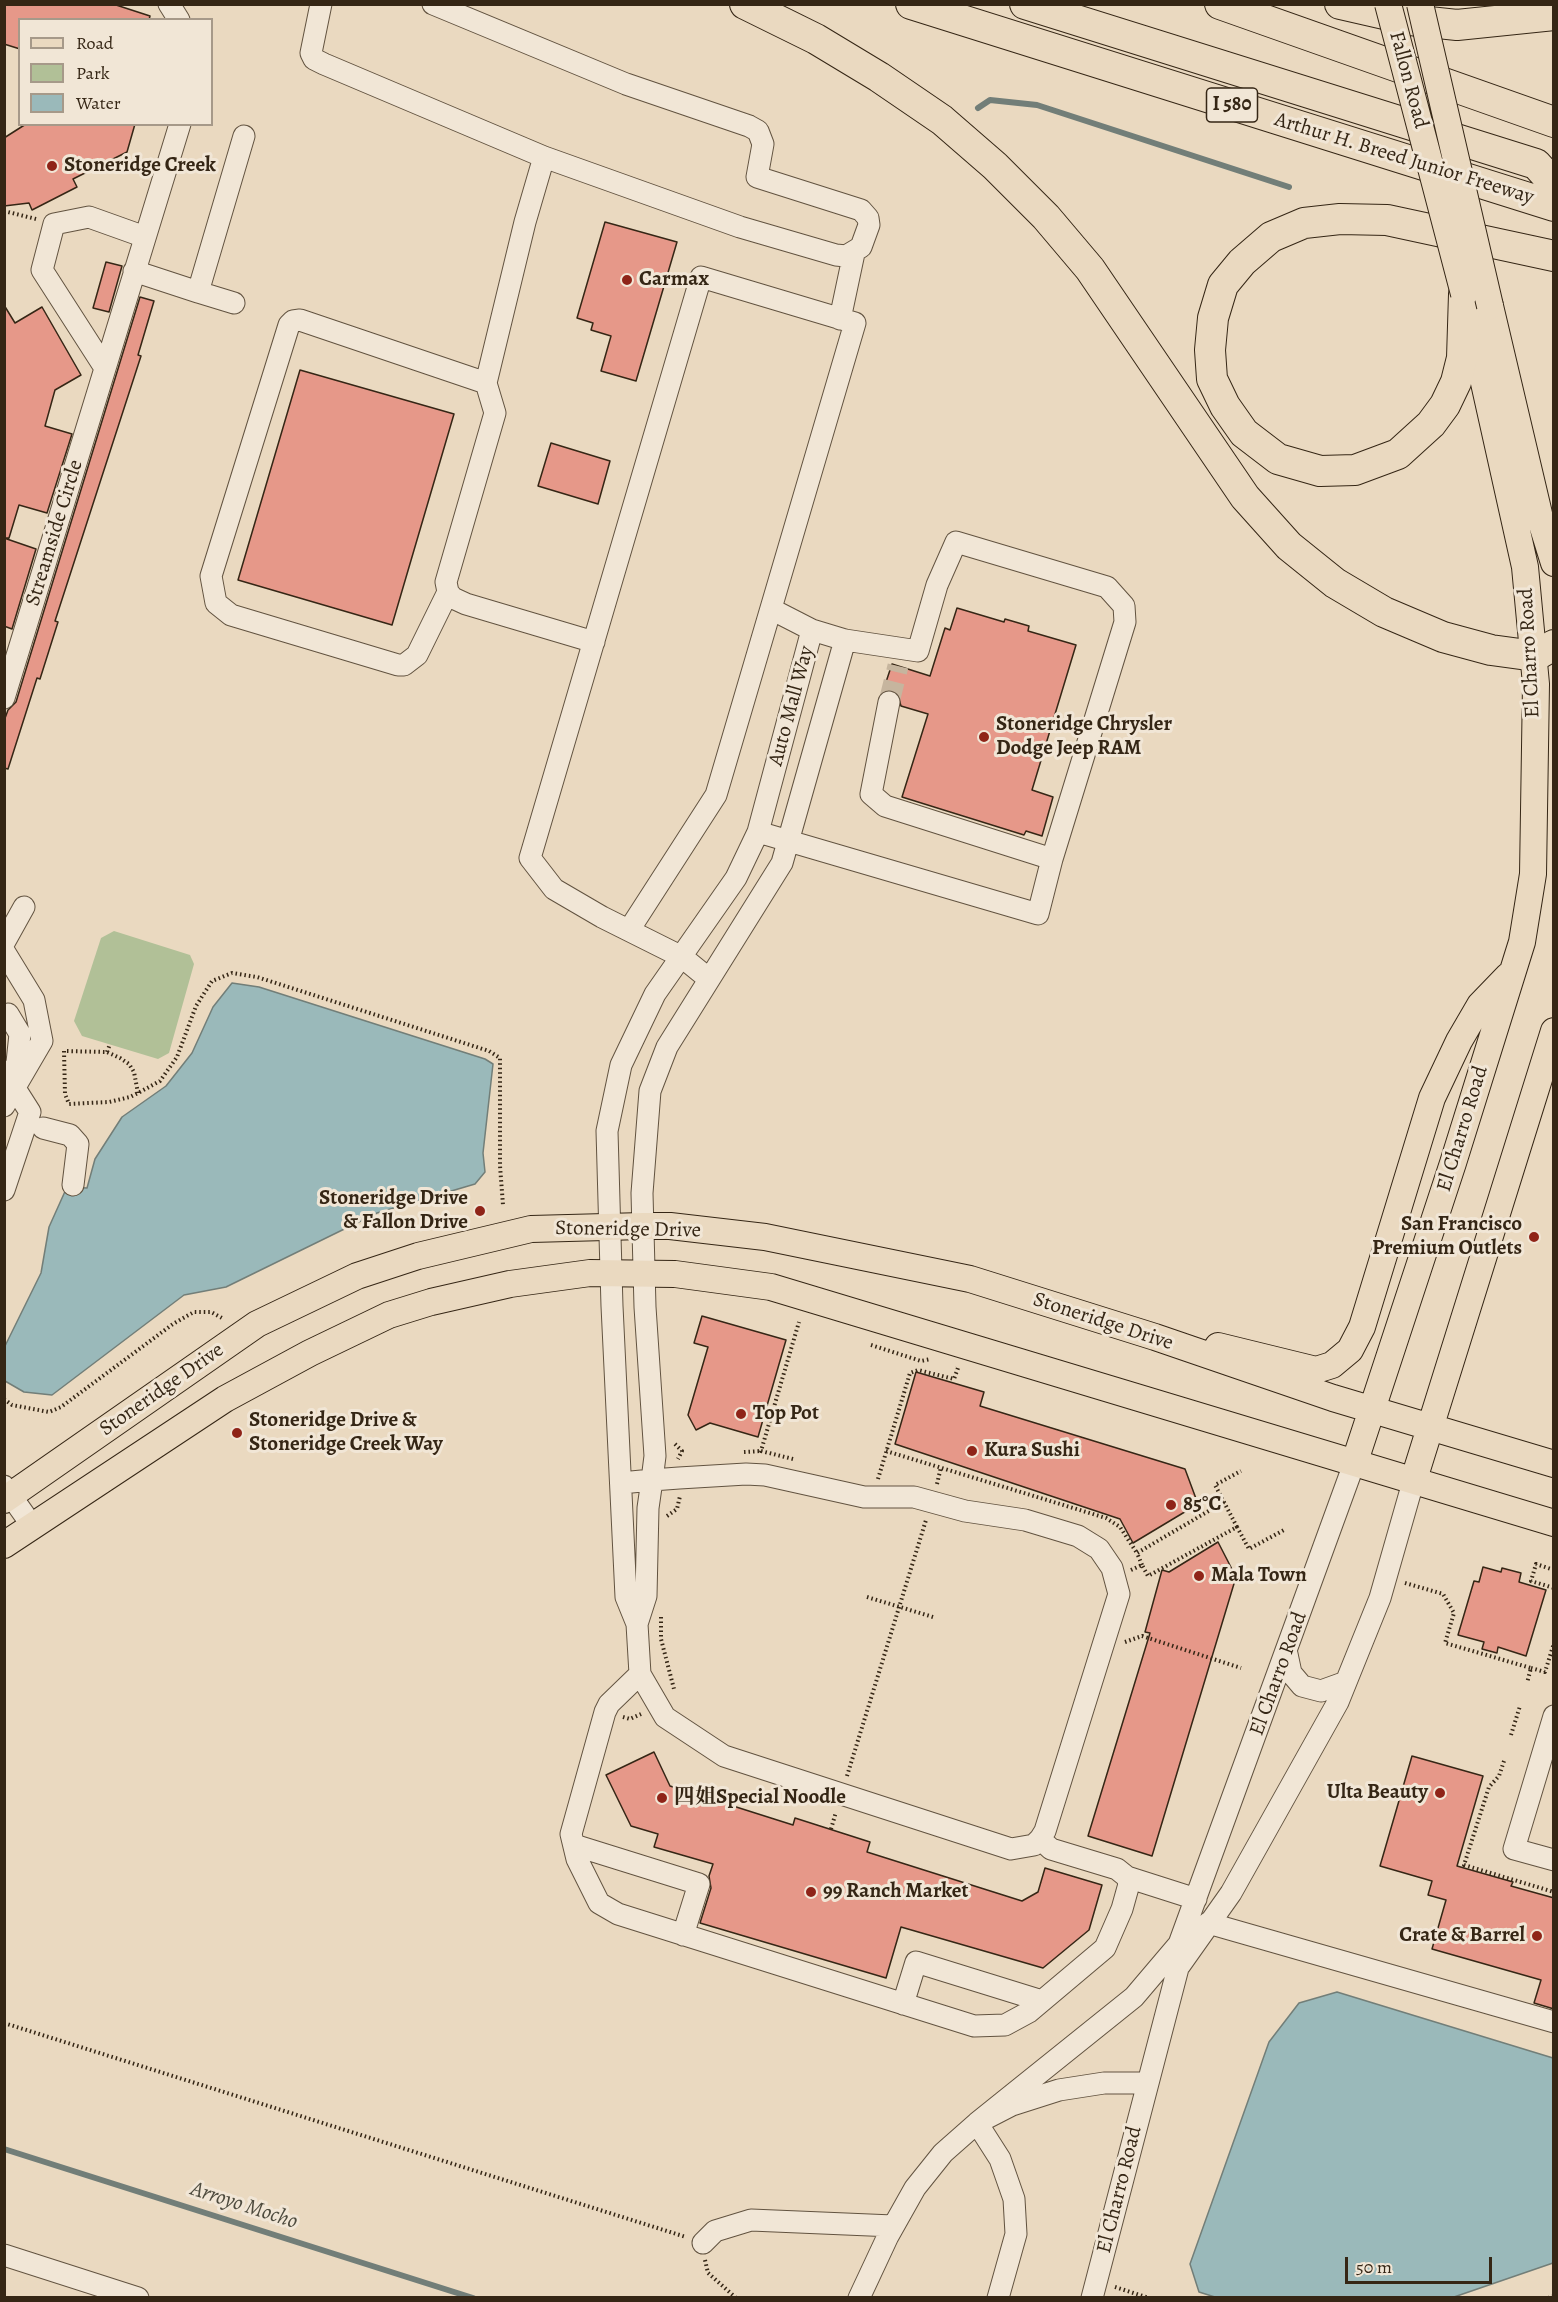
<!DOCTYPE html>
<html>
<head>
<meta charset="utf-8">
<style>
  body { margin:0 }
  #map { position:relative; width:1558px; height:2302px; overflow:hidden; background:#ead9c0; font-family:Alegreya,serif }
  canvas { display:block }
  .frame { position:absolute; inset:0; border:6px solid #352615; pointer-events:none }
  .legend { position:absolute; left:18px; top:18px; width:195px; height:108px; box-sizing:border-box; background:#f1e6d6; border:2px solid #a69989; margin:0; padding:8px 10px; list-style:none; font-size:18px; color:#352615 }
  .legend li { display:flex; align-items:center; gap:12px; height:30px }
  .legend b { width:30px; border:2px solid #a69989 }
  .scale { position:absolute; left:1345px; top:2257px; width:147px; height:27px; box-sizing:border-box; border:3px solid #352615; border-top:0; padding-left:8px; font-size:18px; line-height:21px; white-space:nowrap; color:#352615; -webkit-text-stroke:4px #f1e6d6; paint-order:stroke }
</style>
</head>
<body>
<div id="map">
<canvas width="1558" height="2302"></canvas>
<div class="frame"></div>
<ul class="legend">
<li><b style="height:8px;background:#ead9c0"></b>Road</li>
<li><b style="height:16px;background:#b1c097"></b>Park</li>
<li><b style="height:16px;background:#9ab9ba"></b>Water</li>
</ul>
<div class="scale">50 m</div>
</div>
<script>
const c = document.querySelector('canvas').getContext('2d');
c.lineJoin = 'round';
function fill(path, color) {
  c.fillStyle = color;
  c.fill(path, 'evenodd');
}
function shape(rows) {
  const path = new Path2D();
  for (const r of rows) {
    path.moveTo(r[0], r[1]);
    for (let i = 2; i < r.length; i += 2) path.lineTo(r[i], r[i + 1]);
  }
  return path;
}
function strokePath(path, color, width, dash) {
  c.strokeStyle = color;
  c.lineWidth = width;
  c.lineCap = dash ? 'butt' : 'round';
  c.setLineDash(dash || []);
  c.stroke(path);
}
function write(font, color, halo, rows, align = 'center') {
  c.font = font + ' Alegreya,"Noto Serif SC",serif';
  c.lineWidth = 6;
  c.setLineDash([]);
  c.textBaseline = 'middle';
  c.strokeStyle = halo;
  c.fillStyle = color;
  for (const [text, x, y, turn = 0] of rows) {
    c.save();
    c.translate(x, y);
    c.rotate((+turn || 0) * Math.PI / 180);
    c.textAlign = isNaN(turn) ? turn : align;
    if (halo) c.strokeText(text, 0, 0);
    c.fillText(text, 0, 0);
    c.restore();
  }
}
fill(shape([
  [114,931,190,955,194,964,169,1053,158,1059,82,1036,74,1021,101,938]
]), '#b1c097');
const water = shape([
  [232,983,259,987,485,1059,493,1064,483,1153,485,1172,475,1184,377,1213,226,1287,184,1295,52,1395,24,1392,5,1381,4,1348,41,1273,49,1227,67,1187,87,1188,95,1159,122,1117,166,1086,192,1053,213,1007,232,983],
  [1337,1992,1553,2058,1553,2263,1454,2297,1218,2298,1199,2292,1190,2264,1269,2042,1299,2003,1337,1992]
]);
fill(water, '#9ab9ba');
strokePath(water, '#727e78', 1.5);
strokePath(shape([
  [978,108,990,100,1037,105,1289,187],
  [4,2149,473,2298]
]), '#727e78', 6);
const building = shape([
  [4,4,113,4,150,16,149,20,20,20,20,49,4,44,4,4],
  [26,124,135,124,127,152,73,179,77,187,32,210,29,203,4,206,4,138,26,124],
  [605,222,677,242,636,381,601,371,611,336,591,330,593,323,577,318,605,222],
  [106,262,122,266,109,312,93,308,106,262],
  [140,297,154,301,138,355,141,356,55,621,58,622,40,679,37,678,8,769,4,768,4,721,8,710,16,702,140,297],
  [4,305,15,323,42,307,81,375,55,390,45,426,72,434,47,513,19,505,9,538,4,538,4,305],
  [300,370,454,414,392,625,238,580,300,370],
  [551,443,610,461,598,504,538,486,551,443],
  [4,538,36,549,12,629,4,626,4,538],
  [957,608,1004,622,1005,619,1029,626,1028,631,1076,645,1032,790,1053,797,1042,836,1026,831,1024,835,902,797,928,714,901,706,897,692,883,691,892,664,930,676,945,628,950,630,957,608],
  [702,1316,786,1340,758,1437,710,1423,696,1430,688,1415,708,1347,694,1343,702,1316],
  [916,1372,984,1392,980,1406,1185,1469,1198,1504,1133,1543,1120,1519,895,1444,916,1372],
  [1218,1542,1236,1577,1152,1856,1088,1836,1150,1633,1145,1632,1162,1570,1169,1572,1218,1542],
  [1483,1567,1501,1572,1502,1568,1521,1573,1519,1582,1546,1590,1526,1656,1498,1647,1497,1653,1482,1649,1484,1642,1458,1635,1474,1581,1479,1582,1483,1567],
  [654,1752,670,1786,793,1825,795,1818,870,1842,867,1852,1022,1901,1038,1892,1045,1868,1102,1885,1089,1930,1043,1968,901,1927,886,1978,700,1923,711,1888,709,1876,713,1864,654,1847,658,1834,631,1826,606,1775,654,1752],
  [1412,1756,1483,1776,1457,1866,1513,1882,1511,1886,1554,1898,1554,2009,1534,2003,1541,1980,1432,1949,1446,1900,1428,1895,1432,1881,1380,1866,1412,1756]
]);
fill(building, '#e69889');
strokePath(building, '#352615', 1.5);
strokePath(shape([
  [889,702,898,666]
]), '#c6b59e', 21, [21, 10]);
const minor = shape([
  [169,4,179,20],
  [321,4,311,53,314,59,324,64,544,157,740,227,836,255,846,256,861,247,869,225,868,218,861,210,757,177,763,144,758,131,749,126,626,84,433,4],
  [544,157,525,222,486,383,495,413,446,582,448,592,453,598,466,604,594,642],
  [134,271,198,292,244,136],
  [198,292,234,303],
  [840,319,854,253],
  [105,368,42,270,54,224,89,217,145,237],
  [448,592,417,655,404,665,398,665,231,615,216,603,211,576,289,325,293,321,300,320,486,383],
  [771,609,812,630],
  [4,698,180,124],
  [758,832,1038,914,1052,859],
  [629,930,716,795,855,323,701,277,530,858,554,889,602,917,682,957,709,979],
  [4,943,24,907],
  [4,951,34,1000,42,1041,4,1106],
  [8,1014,20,1034,15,1081],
  [4,1071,30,1112,4,1190],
  [43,1128,70,1135,78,1144,73,1185],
  [621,1483,652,1480,679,1478,746,1474,765,1475,864,1497,914,1497,965,1511,1025,1520,1078,1536,1099,1549,1112,1568,1119,1594,1045,1831,1040,1839,1034,1845,1011,1849,724,1756,665,1717,640,1674,637,1624,646,1596,648,1508,652,1480,655,1456,645,1307,642,1193,650,1091,667,1047,782,863,845,640],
  [4,1486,33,1527],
  [637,1624,626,1597,612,1306,607,1131,621,1065,655,994,736,878,758,832,812,630,845,640,918,651,937,585,956,542,1107,587,1124,606,1125,622,1052,859,885,806,871,794,889,702],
  [1287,1654,1291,1673,1302,1686,1321,1691,1346,1682],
  [640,1674,609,1704,605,1712,571,1834,577,1859,599,1903,618,1914,974,2026,1005,2025,1029,2012,1105,1948,1122,1909,1129,1884,1127,1877,1117,1869,1051,1849,1040,1839],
  [1554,1716,1514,1849,1554,1860],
  [574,1845,699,1884,683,1935],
  [1127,1877,1196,1899],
  [1208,1923,1554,2022],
  [1180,1965,1231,1893,1338,1702,1380,1598,1414,1479],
  [903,2004,916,1962,1042,2001],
  [703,2243,715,2231,751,2220,893,2226],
  [4,2255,138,2298],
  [859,2298,888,2236,915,2188,943,2153,977,2123,1012,2105,1059,2090,1104,2083,1147,2083],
  [998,2298,1016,2234,1014,2199,1000,2159,977,2123,1134,1997,1179,1944],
  [1092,2298,1178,1968,1179,1944,1355,1461]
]);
const major = shape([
  [1490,306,1540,518,1554,563],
  [1218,1346,1316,1370,1332,1365,1350,1350,1362,1327,1432,1098,1459,1041,1480,1005,1508,976],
  [1355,1461,1453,1163,1522,942,1533,874,1536,684,1525,567,1470,320],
  [1414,1479,1554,1031],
  [4,1500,257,1324,357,1276,418,1256,531,1229,643,1226,670,1226,765,1237,970,1279,1155,1337,1333,1398,1554,1464],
  [4,1545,225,1399,310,1353,389,1315,431,1302,510,1284,590,1273,675,1274,771,1287,1554,1523]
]);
const highway = shape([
  [745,4,816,39,879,77,942,120,995,166,1046,217,1090,269,1245,497,1289,546,1335,583,1384,612,1443,637,1491,650,1535,656,1554,645],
  [911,4,1554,206],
  [1025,4,1536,164,1554,184],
  [1220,4,1554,122],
  [1340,4,1410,20,1457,25,1554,15],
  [1464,294,1462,358,1456,382,1445,405,1431,424,1398,454,1355,470,1320,471,1278,459,1244,433,1225,406,1212,379,1210,350,1213,318,1223,285,1242,262,1271,237,1304,223,1340,219,1387,220,1554,256]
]);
strokePath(minor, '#625340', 23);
strokePath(major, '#352615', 28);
strokePath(highway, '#352615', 32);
strokePath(shape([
  [4,211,36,219],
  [107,1052,110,1044],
  [138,1093,134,1072,129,1064,120,1058,107,1052,64,1051,65,1094,69,1104,109,1102,130,1097,138,1093,160,1081,177,1057,196,1006,212,981,232,973,257,977,489,1051,500,1058,500,1166,503,1205],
  [871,1345,921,1361,931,1359],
  [4,1399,12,1405,49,1412,61,1407,173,1324,194,1312,211,1312,222,1318],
  [675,1444,682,1451,678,1459],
  [886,1451,1106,1518,1120,1527,1137,1553],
  [744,1452,761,1451],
  [793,1459,761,1451,799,1322],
  [878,1479,910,1373,918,1370,954,1379,958,1368,955,1368],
  [937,1484,941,1467],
  [667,1516,677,1509,680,1496],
  [1237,1527,1215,1485,1241,1471],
  [1142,1565,1137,1553,1224,1502],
  [1131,1570,1142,1565,1148,1576,1237,1527,1249,1549,1284,1530],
  [1554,1570,1536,1564,1531,1581,1554,1588],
  [1405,1583,1443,1594,1454,1613,1445,1643,1531,1668,1527,1683],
  [867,1597,933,1617],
  [661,1617,661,1639,674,1689],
  [1125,1642,1142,1636,1241,1668],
  [1531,1668,1545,1672,1554,1643],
  [623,1717,630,1719,641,1714],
  [1511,1735,1520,1706],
  [1504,1761,1499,1776,1489,1787,1464,1865,1554,1892],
  [847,1776,926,1520],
  [831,1829,836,1812],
  [4,2023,686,2237],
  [705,2260,708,2273,736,2298],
  [1115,2287,1149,2298],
  [1548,2298,1554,2296]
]), '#352615', 4, [1.5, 3]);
strokePath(minor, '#f1e6d6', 21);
strokePath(major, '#ead9c0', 26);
strokePath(highway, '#ead9c0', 30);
const majorBridge = shape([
  [1388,4,1464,294],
  [1420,4,1490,306]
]);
strokePath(majorBridge, '#352615', 28, []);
strokePath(majorBridge, '#ead9c0', 26);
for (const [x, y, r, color] of [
  [52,166,6,"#8f2418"],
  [627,280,6,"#8f2418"],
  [984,737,6,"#8f2418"],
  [480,1211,6,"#8f2418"],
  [1534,1237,6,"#8f2418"],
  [741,1414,6,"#8f2418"],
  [237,1433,6,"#8f2418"],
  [972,1451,6,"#8f2418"],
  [1171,1505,6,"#8f2418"],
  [1199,1576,6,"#8f2418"],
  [1440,1793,6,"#8f2418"],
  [662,1798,6,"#8f2418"],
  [811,1892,6,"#8f2418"],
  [1537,1936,6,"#8f2418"]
]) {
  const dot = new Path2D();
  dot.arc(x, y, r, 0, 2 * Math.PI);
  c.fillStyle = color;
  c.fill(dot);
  strokePath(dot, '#f1e6d6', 2);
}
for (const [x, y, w] of [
  [1232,105,51]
]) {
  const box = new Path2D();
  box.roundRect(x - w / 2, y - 17, w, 34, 4.5);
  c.fillStyle = '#f1e6d6';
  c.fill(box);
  strokePath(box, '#352615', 1.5);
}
write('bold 20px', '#352615', null, [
  ["I 580",1232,105]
]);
write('21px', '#352615', '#f1e6d6', [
  ["Fallon Road",1408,80,75],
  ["Arthur H. Breed Junior Freeway",1404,159,17],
  ["Streamside Circle",55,533,-73],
  ["El Charro Road",1530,653,-93],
  ["Auto Mall Way",792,706,-75],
  ["El Charro Road",1463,1129,-73],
  ["Stoneridge Drive",628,1230,1],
  ["Stoneridge Drive",1103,1322,18],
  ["Stoneridge Drive",162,1390,-35],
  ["El Charro Road",1279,1674,-70],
  ["El Charro Road",1120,2190,-76]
]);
write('bold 21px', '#352615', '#f1e6d6', [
  ["Stoneridge Creek",64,166],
  ["Carmax",639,280],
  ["Stoneridge Chrysler",996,725],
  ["Dodge Jeep RAM",996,749],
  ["Stoneridge Drive",468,1199,"right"],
  ["& Fallon Drive",468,1223,"right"],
  ["San Francisco",1522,1225,"right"],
  ["Premium Outlets",1522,1249,"right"],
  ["Top Pot",753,1414],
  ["Stoneridge Drive &",249,1421],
  ["Stoneridge Creek Way",249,1445],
  ["Kura Sushi",984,1451],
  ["85°C",1183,1505],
  ["Mala Town",1211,1576],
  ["Ulta Beauty",1428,1793,"right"],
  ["四姐Special Noodle",674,1798],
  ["99 Ranch Market",823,1892],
  ["Crate & Barrel",1525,1936,"right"]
], 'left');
write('italic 22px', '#4e4b3e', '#f1e6d6', [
  ["Arroyo Mocho",244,2206,18]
]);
</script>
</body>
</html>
